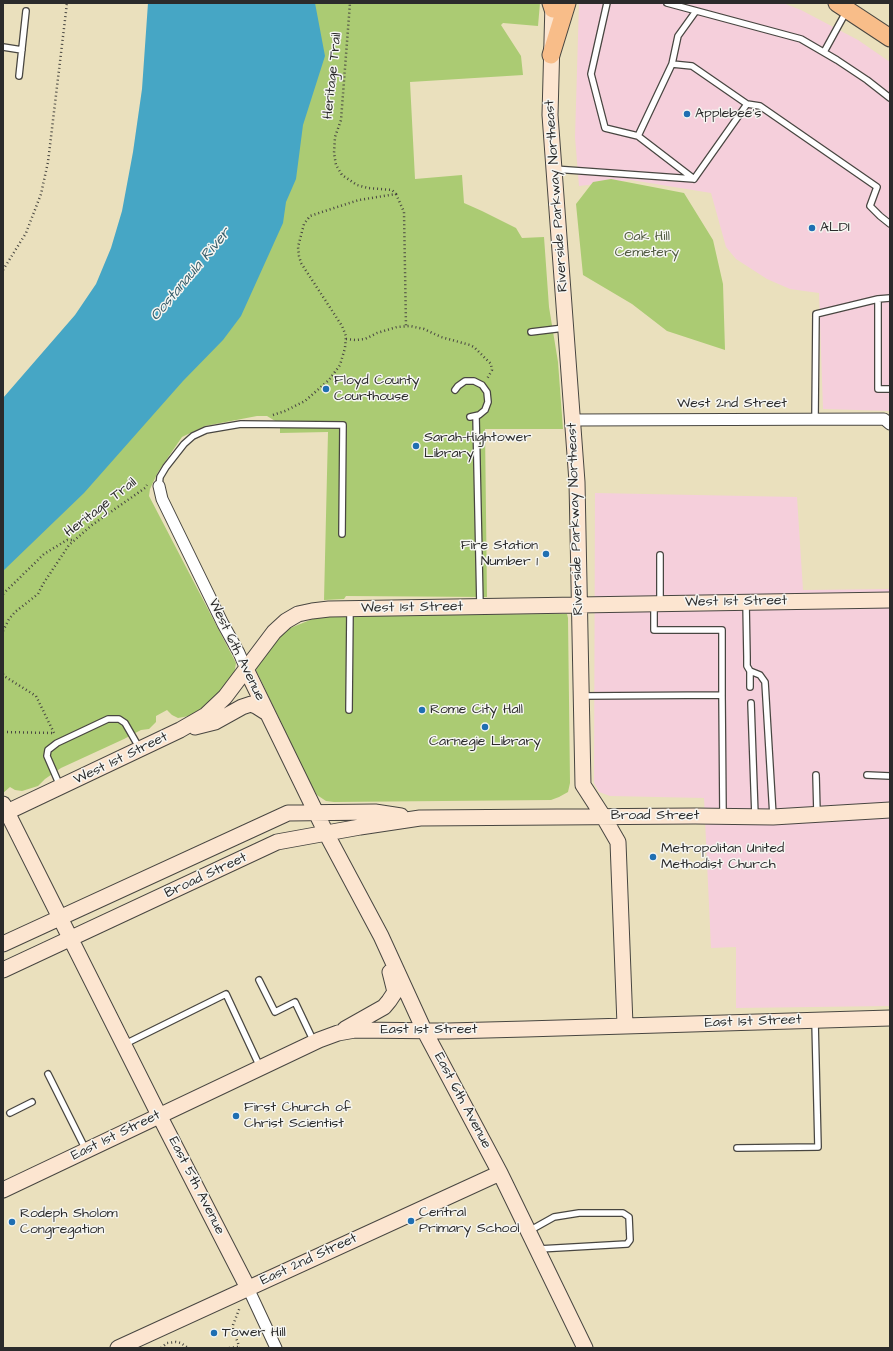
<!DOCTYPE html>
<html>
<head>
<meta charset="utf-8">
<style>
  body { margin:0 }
  #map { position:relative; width:893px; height:1351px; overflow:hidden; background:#eae0bd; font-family:"Architects Daughter",sans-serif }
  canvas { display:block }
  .frame { position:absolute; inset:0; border:4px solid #2b2b2b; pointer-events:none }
</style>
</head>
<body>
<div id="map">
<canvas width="893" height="1351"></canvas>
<div class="frame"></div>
</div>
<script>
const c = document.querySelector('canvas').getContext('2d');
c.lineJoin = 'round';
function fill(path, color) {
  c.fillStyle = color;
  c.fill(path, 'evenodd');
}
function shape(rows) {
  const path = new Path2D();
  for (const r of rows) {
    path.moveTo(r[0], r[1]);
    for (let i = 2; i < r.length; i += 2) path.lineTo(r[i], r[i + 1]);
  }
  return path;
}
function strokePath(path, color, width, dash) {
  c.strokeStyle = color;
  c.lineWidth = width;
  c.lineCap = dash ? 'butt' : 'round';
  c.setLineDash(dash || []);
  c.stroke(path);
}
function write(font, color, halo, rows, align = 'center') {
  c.font = font + ' "Architects Daughter",sans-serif';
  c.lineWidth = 3;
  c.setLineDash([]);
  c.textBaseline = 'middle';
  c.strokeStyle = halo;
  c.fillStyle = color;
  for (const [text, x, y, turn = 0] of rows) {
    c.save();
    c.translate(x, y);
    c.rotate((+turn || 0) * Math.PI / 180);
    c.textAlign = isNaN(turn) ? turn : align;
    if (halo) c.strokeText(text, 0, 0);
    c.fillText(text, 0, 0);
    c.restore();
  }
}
fill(shape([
  [579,3,783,3,801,10,858,40,890,62,890,411,823,409,819,293,790,289,767,279,736,259,726,247,711,193,631,180,579,186,575,137],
  [595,493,797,497,803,590,890,589,890,1006,736,1008,736,947,711,948,704,798,610,796,599,792,594,783]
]), '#f5cfdb');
fill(shape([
  [246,3,540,3,538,26,503,23,501,25,521,56,523,75,410,82,415,179,462,175,464,203,482,211,516,228,522,238,544,237,549,307,558,362,563,429,485,429,487,597,346,596,344,599,324,600,328,432,280,433,280,424,267,416,257,416,205,426,182,437,158,472,150,489,149,496,236,663,234,675,211,703,189,716,178,718,172,715,167,710,156,716,156,722,149,729,141,730,124,739,61,768,45,779,38,786,22,791,15,790,10,787,3,793,3,492],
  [611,179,684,193,713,240,723,284,725,350,667,331,632,304,583,275,576,204,593,182],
  [560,614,567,614,568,618,570,783,568,792,559,797,551,800,334,802,326,801,317,795,310,783,256,670,258,664,277,638,288,629,315,618,330,615,366,615]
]), '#abcb73');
fill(shape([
  [148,3,315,3,325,56,303,125,296,179,286,202,283,223,241,316,223,340,183,381,84,493,3,571,3,398,75,315,96,284,111,248,122,211,133,152,142,89]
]), '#46a6c5');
const lane = shape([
  [607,3,591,74,605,128,638,136],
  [667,3,801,39,837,60,867,80,890,98],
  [696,11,678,36,672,64,692,66,747,104,760,106,877,187,870,206,880,216,890,224],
  [3,47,22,50],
  [824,52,846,12],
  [672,64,638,136,694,179],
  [19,76,26,11],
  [554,169,694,179,747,104],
  [878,299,878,389,890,389],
  [531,332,564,328],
  [455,390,458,386,465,381,474,381,482,385,487,392,488,402,485,410,479,415,470,417],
  [476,416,480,606],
  [815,418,816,314,878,299,890,298],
  [159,486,160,477,166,467,184,444,193,436,206,430,241,424,343,425,342,534],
  [660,603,660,555],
  [746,603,747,657,747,666,750,671,750,687],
  [654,605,654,630,722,630,722,695],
  [750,671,760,675,765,682,773,816],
  [583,696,722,695,723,815],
  [751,703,755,816],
  [349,710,350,609],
  [816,775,817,813],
  [867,775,890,776],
  [60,786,47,756,48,750,57,743,108,719,119,719,125,723,140,749],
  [259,980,275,1012,295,1002,314,1042],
  [125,1044,226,994,260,1067],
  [48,1074,86,1150],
  [10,1113,32,1102],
  [737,1148,818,1147,815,1021],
  [529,1231,554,1217,579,1213,623,1213,629,1217,630,1240,627,1244,539,1249]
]);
const street = shape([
  [573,420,884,419,890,424],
  [159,486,162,499,223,624,239,653,246,669],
  [248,1288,276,1348]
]);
const secondary = shape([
  [553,3,550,115,577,482,583,785,603,816,618,842,625,1025],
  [246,669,326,833,381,936,424,1030,500,1173,585,1348],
  [195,727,215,722,242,707,251,704,256,706,267,713],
  [3,804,159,1115,248,1288],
  [3,814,180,730,206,715,225,697,274,632,286,621,298,614,312,611,329,609,890,600],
  [3,944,288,813,375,812,401,816],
  [3,970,277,842,360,827,420,818,695,816,773,817,890,810],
  [345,1029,384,1007,389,1001,395,992,390,972],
  [3,1190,319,1040,338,1033,355,1030,448,1031,526,1029,890,1018],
  [118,1348,500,1173]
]);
const primary = shape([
  [551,3,553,9],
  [837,3,890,38],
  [551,55,567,3]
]);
strokePath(lane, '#484641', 8);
strokePath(street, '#484641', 13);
strokePath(secondary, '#484641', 17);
strokePath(primary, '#484641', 19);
strokePath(shape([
  [396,194,404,212,406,327],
  [3,270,26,233,41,194,48,162,67,3],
  [346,339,356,340,365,339,377,333,397,327,410,326,424,329,441,337,470,345,474,347,491,364,492,370,487,379],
  [273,415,285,411,305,401,329,380,340,365,345,348,346,336,342,326,301,263,299,256,298,247,304,224,310,216,334,208,359,200,396,194,392,190,368,188,357,185,342,175,336,165,334,153,335,137,341,120,350,3],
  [3,594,44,554,67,540,74,540],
  [3,631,9,619,15,612,38,594,43,584,69,545,92,525,145,488,147,485],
  [3,674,4,676,36,696,55,735],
  [3,732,54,733],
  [161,1348,167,1343,176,1342,181,1343,188,1348],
  [229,1348,238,1347],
  [239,1348,238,1343,233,1330,233,1325,240,1307]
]), '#484641', 2.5, [1, 3]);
strokePath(lane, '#fff', 5.5);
strokePath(street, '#fff', 11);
strokePath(secondary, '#fce5d0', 15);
strokePath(primary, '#f8bd89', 17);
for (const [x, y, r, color] of [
  [687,114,4,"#1f6fb2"],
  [812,228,4,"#1f6fb2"],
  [326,389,4,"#1f6fb2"],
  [416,446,4,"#1f6fb2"],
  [546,554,4,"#1f6fb2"],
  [422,710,4,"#1f6fb2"],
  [485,727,4,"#1f6fb2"],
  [653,857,4,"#1f6fb2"],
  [236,1116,4,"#1f6fb2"],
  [411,1221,4,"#1f6fb2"],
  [12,1222,4,"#1f6fb2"],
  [214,1333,4,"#1f6fb2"]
]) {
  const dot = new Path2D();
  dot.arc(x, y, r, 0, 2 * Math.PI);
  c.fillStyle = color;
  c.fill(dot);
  strokePath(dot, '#f6f6f2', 1.5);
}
write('14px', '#2b2b2b', '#f6f6f2', [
  ["Heritage Trail",333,76,-84],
  ["Riverside Parkway Northeast",557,196,-94],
  ["West 2nd Street",732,404],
  ["Heritage Trail",101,508,-38],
  ["Riverside Parkway Northeast",576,519,-92],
  ["West 1st Street",736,602,-1],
  ["West 1st Street",412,608,-1],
  ["West 6th Avenue",236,650,64],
  ["West 1st Street",121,759,-26],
  ["Broad Street",655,816],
  ["Broad Street",206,876,-25],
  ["East 1st Street",753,1022,-2],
  ["East 1st Street",429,1030],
  ["East 6th Avenue",462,1101,62],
  ["East 1st Street",116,1136,-26],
  ["East 5th Avenue",196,1186,63],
  ["East 2nd Street",309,1260,-25]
]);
write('14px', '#2b2b2b', '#f6f6f2', [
  ["Applebee's",695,114],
  ["ALDI",820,228],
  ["Floyd County",334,381],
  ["Courthouse",334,397],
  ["Sarah-Hightower",424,438],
  ["Library",424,454],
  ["Fire Station",538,546,"right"],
  ["Number 1",538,562,"right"],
  ["Rome City Hall",430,710],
  ["Carnegie Library",485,742,"center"],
  ["Metropolitan United",661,849],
  ["Methodist Church",661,865],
  ["First Church of",244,1108],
  ["Christ Scientist",244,1124],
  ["Central",419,1213],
  ["Primary School",419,1229],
  ["Rodeph Sholom",20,1214],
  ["Congregation",20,1230],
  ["Tower Hill",222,1333]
], 'left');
write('14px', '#515b41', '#f6f6f2', [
  ["Oak Hill",647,237],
  ["Cemetery",647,253]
]);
write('italic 15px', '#365c69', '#f6f6f2', [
  ["Oostanaula River",191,275,-50]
]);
</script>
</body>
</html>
